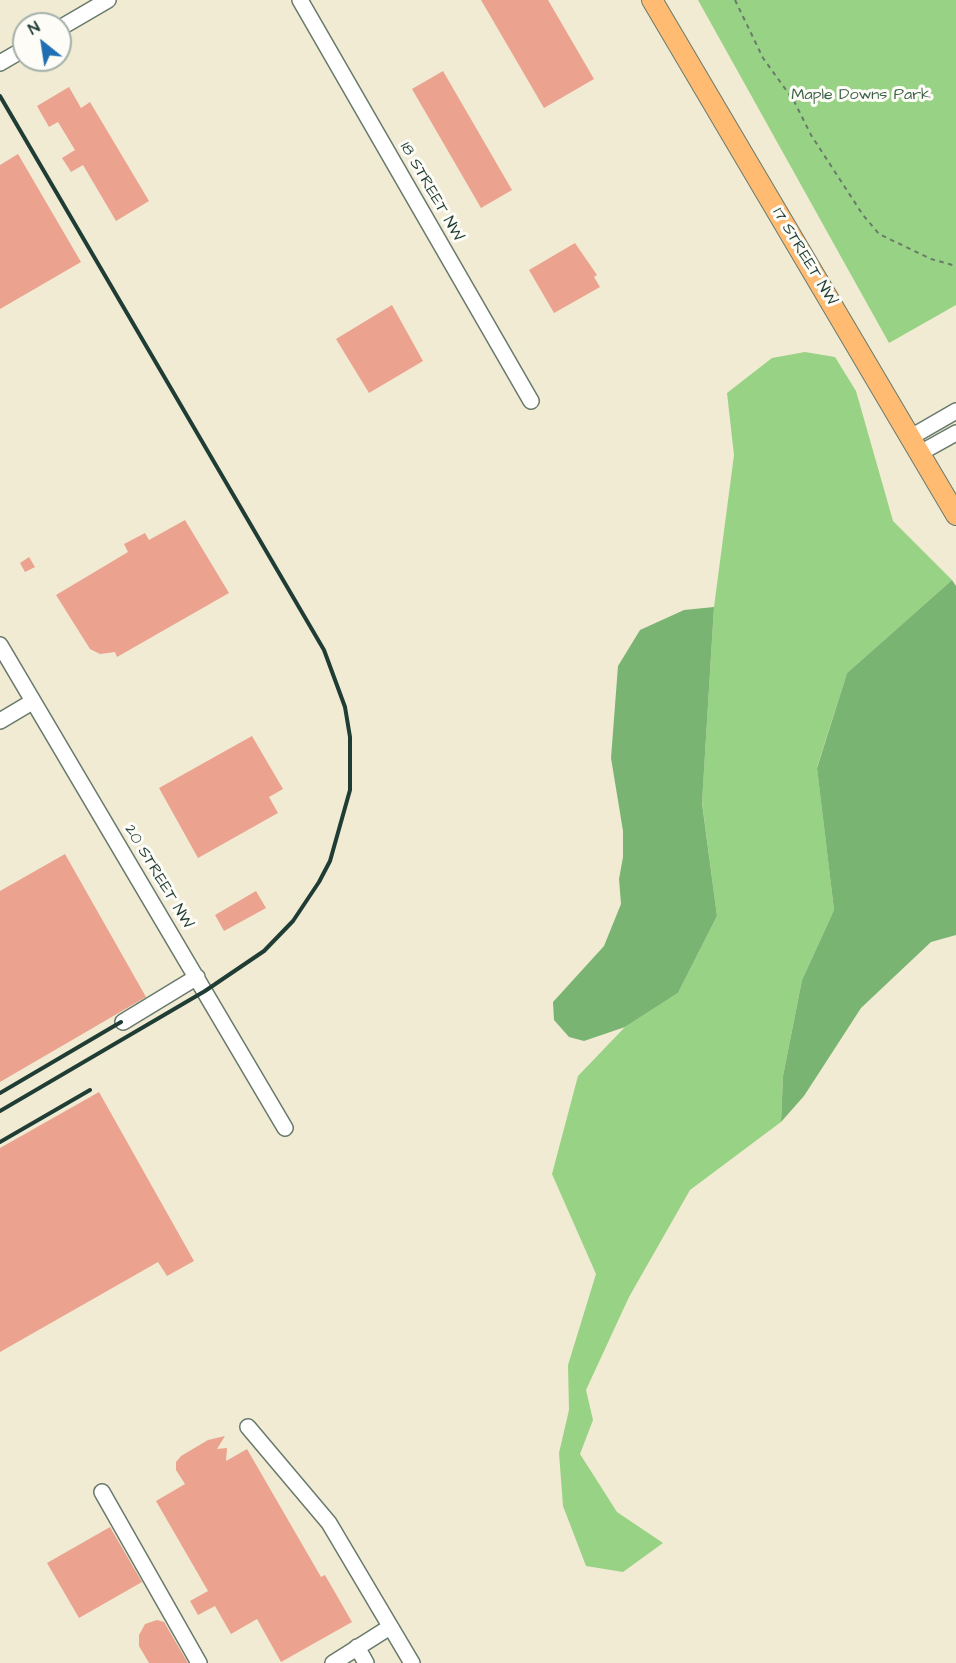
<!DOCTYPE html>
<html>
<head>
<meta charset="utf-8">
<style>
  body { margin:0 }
  #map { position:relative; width:956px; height:1663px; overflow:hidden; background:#f1ebd4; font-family:"Architects Daughter",sans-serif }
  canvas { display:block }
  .north { position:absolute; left:12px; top:12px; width:60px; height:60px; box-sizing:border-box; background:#fdfcf7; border:2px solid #a4b0a9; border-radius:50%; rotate:330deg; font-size:16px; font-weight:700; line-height:24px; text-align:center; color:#1f3d34 }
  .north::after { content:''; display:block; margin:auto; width:21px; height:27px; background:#1f6fb2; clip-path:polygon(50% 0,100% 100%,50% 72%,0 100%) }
</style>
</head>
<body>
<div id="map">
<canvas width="956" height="1663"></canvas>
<div class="north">N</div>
</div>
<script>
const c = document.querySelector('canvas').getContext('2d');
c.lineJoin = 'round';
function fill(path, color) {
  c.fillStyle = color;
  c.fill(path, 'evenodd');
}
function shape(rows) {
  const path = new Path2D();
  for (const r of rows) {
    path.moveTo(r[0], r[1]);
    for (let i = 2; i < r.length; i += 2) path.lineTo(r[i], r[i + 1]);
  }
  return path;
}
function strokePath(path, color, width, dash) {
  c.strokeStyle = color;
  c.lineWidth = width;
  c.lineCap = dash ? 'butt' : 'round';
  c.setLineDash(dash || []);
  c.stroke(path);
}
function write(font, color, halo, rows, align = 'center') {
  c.font = font + ' "Architects Daughter",sans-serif';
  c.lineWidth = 6;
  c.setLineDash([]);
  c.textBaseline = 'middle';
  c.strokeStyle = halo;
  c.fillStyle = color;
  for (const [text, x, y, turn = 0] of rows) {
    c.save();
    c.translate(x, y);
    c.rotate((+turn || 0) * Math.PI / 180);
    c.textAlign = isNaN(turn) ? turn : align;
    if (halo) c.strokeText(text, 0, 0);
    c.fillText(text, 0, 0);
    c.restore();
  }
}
fill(shape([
  [698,0,956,0,956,305,889,343],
  [805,352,835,357,856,391,893,521,952,580,847,673,817,767,834,910,802,980,783,1076,781,1122,690,1190,629,1297,586,1390,593,1420,580,1454,617,1512,663,1543,623,1572,586,1566,563,1506,559,1453,569,1410,568,1365,596,1274,552,1174,578,1076,625,1027,678,993,717,916,702,802,714,607,734,455,727,393,772,358]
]), '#98d285');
fill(shape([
  [952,580,956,586,956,935,931,942,861,1008,804,1096,781,1122,783,1076,802,980,834,910,817,768,847,673],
  [714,607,702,803,717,916,678,993,625,1027,584,1041,569,1037,554,1020,553,1002,604,946,621,904,619,879,623,857,623,831,611,758,618,666,640,630,684,610]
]), '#7ab472');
fill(shape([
  [481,0,548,0,594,79,544,108],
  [443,71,512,190,481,208,412,89],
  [69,87,81,108,90,102,149,201,116,221,83,165,71,172,62,158,75,150,58,122,49,127,37,106],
  [18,154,81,262,0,309,0,165],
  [575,243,597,275,594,277,600,287,554,313,529,270],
  [392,305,423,361,369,393,336,339],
  [185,520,229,593,117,657,115,652,100,654,90,649,56,595,128,552,124,544,145,533,149,540],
  [29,557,35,567,25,572,20,563],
  [252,736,283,789,269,797,278,813,198,858,159,788],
  [65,854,146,997,0,1082,0,891],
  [256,891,266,908,224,931,215,915],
  [99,1092,194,1261,167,1276,158,1262,0,1352,0,1148],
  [225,1436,217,1449,227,1448,226,1461,247,1449,321,1577,325,1575,352,1622,281,1662,257,1619,231,1634,215,1606,198,1615,190,1601,208,1591,156,1501,185,1484,176,1470,176,1462,181,1456,208,1440],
  [110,1527,142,1582,79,1618,47,1563],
  [157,1620,164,1622,188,1663,149,1663,139,1646,139,1635,145,1624]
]), '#eba38f');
const minor = shape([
  [300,0,531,401],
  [60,28,108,0],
  [0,63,24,49],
  [911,437,956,411],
  [920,453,956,433],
  [0,645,285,1128],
  [0,721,32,702],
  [123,1022,197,977],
  [248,1427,329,1523,412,1663],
  [102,1492,199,1663],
  [357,1647,366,1663],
  [333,1663,390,1627]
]);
const major = shape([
  [652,0,956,515]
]);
strokePath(minor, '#687a6c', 18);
strokePath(major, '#687a6c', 22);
strokePath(shape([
  [735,0,763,58,794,101,811,135,863,215,879,234,931,259,956,266]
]), '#687a6c', 2, [4.5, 4.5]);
strokePath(minor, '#fff', 15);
strokePath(major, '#ffbb71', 20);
strokePath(shape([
  [0,96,324,650,345,707,350,737,350,790,330,861,319,882,293,921,264,951,205,991,0,1111],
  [0,1093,121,1022],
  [0,1142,90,1090]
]), '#1f3d34', 4);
write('16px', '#3d6248', '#fdfcf7', [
  ["Maple Downs Park",861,96]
]);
write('16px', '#1f3d34', '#fdfcf7', [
  ["18 STREET NW",431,192,60],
  ["17 STREET NW",804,257,59],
  ["20 STREET NW",158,877,59]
]);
</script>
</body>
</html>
